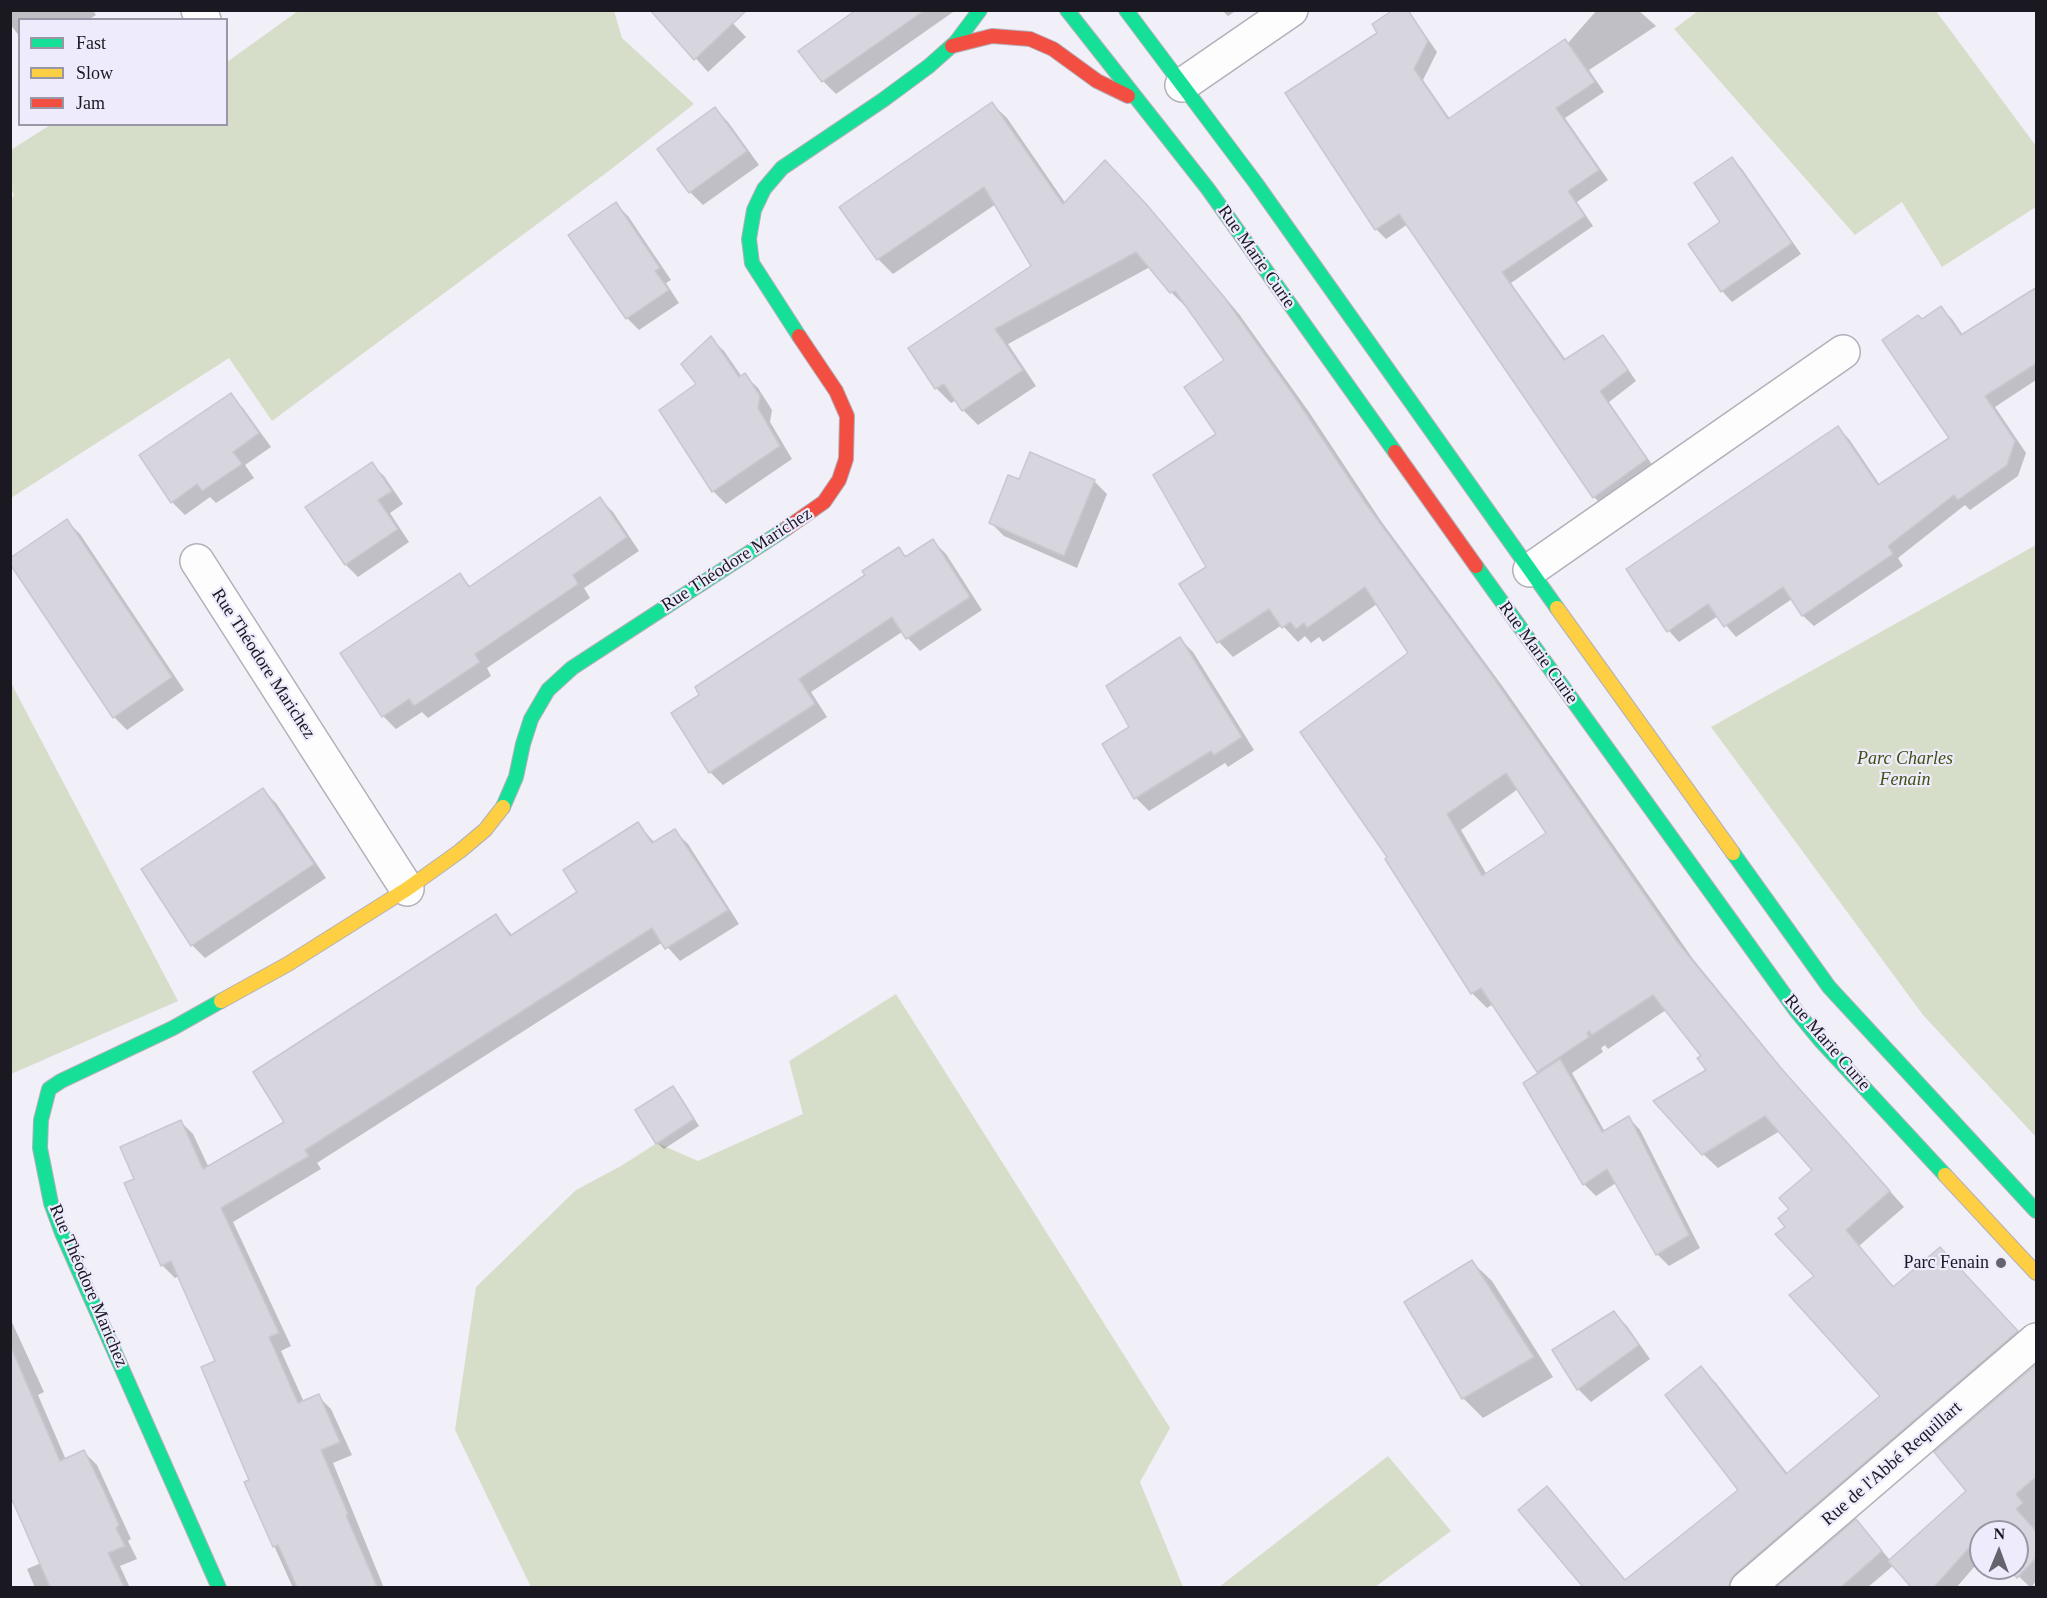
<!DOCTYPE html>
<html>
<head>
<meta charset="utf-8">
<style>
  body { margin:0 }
  #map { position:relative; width:2047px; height:1598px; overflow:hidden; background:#f1eff8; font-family:Georgia,serif }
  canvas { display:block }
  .frame { position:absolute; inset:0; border:12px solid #1a1922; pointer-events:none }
  .legend { position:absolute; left:18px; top:18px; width:210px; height:108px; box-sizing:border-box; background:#eeebfc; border:2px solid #9997a5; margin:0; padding:8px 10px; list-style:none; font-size:18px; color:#1a1922 }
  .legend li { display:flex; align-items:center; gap:12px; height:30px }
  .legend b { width:30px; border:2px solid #9997a5 }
  .north { position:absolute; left:1969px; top:1520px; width:60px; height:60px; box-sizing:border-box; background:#eeebfc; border:2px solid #9997a5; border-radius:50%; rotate:1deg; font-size:16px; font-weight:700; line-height:24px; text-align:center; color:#1a1922 }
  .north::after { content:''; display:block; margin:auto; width:21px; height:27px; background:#65646d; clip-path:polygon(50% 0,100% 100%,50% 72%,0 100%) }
</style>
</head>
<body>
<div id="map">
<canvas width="2047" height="1598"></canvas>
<div class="frame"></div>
<ul class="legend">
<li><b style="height:8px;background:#16e098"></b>Fast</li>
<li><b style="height:8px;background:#ffcf43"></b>Slow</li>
<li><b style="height:8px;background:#f24e42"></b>Jam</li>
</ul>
<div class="north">N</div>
</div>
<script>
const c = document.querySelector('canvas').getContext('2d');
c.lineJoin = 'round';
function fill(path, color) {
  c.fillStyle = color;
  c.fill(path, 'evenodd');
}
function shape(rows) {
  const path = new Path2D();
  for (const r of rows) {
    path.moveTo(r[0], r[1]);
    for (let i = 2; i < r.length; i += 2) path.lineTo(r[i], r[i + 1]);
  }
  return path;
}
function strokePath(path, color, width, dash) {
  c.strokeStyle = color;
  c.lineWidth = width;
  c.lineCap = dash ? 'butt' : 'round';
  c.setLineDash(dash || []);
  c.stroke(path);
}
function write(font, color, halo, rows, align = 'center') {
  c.font = font + ' Georgia,serif';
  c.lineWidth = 4.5;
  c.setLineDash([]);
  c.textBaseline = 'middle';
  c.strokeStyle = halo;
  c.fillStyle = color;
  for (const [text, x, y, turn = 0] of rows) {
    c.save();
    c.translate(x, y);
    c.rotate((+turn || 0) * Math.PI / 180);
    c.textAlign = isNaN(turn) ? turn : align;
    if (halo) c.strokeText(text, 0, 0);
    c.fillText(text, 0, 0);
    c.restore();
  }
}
fill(shape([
  [298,11,614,11,622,38,694,104,614,167,272,421,229,358,11,498,10,199,14,196,11,187,11,150,50,125,226,124,227,62],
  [1698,11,1936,11,2036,146,2036,207,1942,267,1902,202,1855,235,1674,29],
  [2036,545,2036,1137,1923,1015,1711,727],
  [10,681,178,1001,11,1074,10,1074],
  [896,994,1170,1428,1140,1482,1183,1587,531,1587,455,1430,476,1287,576,1190,621,1166,657,1143,698,1161,803,1114,789,1061],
  [1388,1456,1451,1531,1375,1587,1219,1587]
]), '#d6deca');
fill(shape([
  [10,10,93,10,96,15,88,20,20,20,20,37,10,24],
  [720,10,746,37,708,72,654,12],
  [858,10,956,10,836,94,823,81],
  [1222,10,1237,10,1228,16],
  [1408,10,1437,52,1423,80,1450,119,1565,40,1568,43,1597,10,1638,10,1656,26,1589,70,1604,92,1565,118,1608,180,1577,202,1593,226,1511,283,1566,360,1603,337,1612,346,1636,381,1609,402,1655,469,1604,507,1594,497,1408,224,1386,239,1376,229,1379,33],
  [992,104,1007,118,1066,204,1120,177,1162,222,1239,314,1309,412,1381,521,1503,687,1693,959,1794,1083,1904,1207,1859,1246,1895,1288,1954,1264,2032,1347,1751,1588,1585,1588,1520,1510,1547,1489,1562,1503,1626,1581,1740,1490,1701,1368,1716,1383,1788,1474,1882,1397,1816,1276,1787,1227,1791,1209,1814,1170,1780,1131,1718,1168,1703,1154,1708,1070,1703,1056,1666,1010,1608,1049,1605,1045,1601,1048,1603,1052,1572,1073,1605,1132,1629,1118,1640,1130,1700,1248,1669,1266,1657,1254,1616,1183,1596,1196,1584,1184,1541,1073,1493,1004,1487,1008,1472,993,1386,859,1389,857,1410,654,1377,604,1323,642,1319,637,1311,643,1305,636,1298,642,1282,625,1233,657,1219,642,1208,567,1218,434,1226,360,1188,306,1186,307,1171,292,1150,267,1008,344,1036,386,978,425,963,410,957,400,951,403,936,388,910,349,1033,266,996,204,893,274,878,259],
  [1518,789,1548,833,1487,875,1461,830],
  [715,109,728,122,759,165,703,205,690,192],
  [1732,159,1742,169,1801,254,1732,302,1722,291,1690,244,1722,223],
  [616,204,628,216,671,280,666,283,679,303,639,330,627,318,571,235],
  [2036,297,2036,380,1995,407,2026,453,2018,476,1970,510,1965,505,1898,558,1903,566,1814,626,1803,616,1792,599,1736,637,1718,616,1679,642,1669,631,1628,570,1838,428,1849,439,1880,485,1951,439,1922,321,1941,308,1952,319,1963,335],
  [711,338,724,351,742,377,745,375,758,388,772,410,770,422,792,459,726,504,713,491,698,385],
  [230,395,243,408,271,447,245,465,254,478,216,503,210,497,185,515,172,502],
  [371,464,384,476,403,504,390,513,409,542,358,577,346,565,308,507],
  [1020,480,1094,481,1107,494,1077,568,1004,536,991,523],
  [600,499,613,512,639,551,584,588,590,598,487,668,491,676,428,718,422,712,396,729,383,716,459,575,471,587],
  [67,521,80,534,184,690,127,730,114,717],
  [933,541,946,554,982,610,920,651,902,632,811,692,827,717,723,785,710,772,701,695,867,576,899,549,907,557],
  [1180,639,1193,652,1254,750,1228,767,1225,763,1149,811,1136,798,1131,728],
  [263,790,276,803,326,878,205,958,192,945,143,870],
  [638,824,655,843,675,831,688,844,739,924,680,961,663,942,317,1163,321,1169,233,1222,291,1346,281,1351,304,1402,318,1396,331,1409,352,1455,333,1463,384,1588,293,1588,246,1483,251,1481,217,1362,179,1276,175,1278,162,1265,136,1179,180,1121,193,1134,209,1168,286,1123,496,916,513,936,579,892],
  [673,1088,679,1094,699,1126,664,1149,657,1143],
  [1472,1262,1492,1281,1553,1377,1483,1418,1463,1398,1406,1302],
  [1614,1313,1627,1326,1650,1359,1591,1402,1578,1389],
  [10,1318,44,1392,38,1395,66,1460,84,1452,97,1465,131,1539,128,1541,137,1559,120,1566,130,1588,35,1588,27,1569,41,1563,10,1491],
  [2036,1366,2036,1581,2031,1588,2010,1568,2017,1568,2017,1532,1981,1532,1981,1559,1956,1588,1913,1588,1894,1565,1867,1588,1779,1588,1856,1521,1891,1561,1968,1491]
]), '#0003');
const building = shape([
  [650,10,747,10,694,60,650,10],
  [856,10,925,10,822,82,798,51,856,10],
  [1393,10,1408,10,1428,41,1414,69,1448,119,1565,39,1595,82,1556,108,1599,170,1568,191,1585,216,1502,272,1564,360,1603,335,1628,370,1600,391,1647,459,1593,498,1399,214,1375,230,1285,93,1377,33,1372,24,1393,10],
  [992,102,1063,204,1105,160,1147,205,1224,297,1294,396,1366,504,1488,670,1678,943,1780,1067,1890,1191,1846,1230,1893,1287,1940,1247,2018,1331,1735,1574,1730,1581,1729,1587,1583,1587,1518,1510,1547,1486,1625,1580,1738,1490,1665,1395,1701,1366,1786,1474,1880,1396,1789,1295,1814,1276,1775,1234,1785,1227,1778,1218,1789,1209,1779,1198,1812,1170,1765,1116,1702,1155,1653,1101,1706,1070,1697,1058,1701,1056,1653,995,1592,1035,1589,1031,1587,1033,1589,1037,1537,1072,1481,988,1471,994,1385,859,1387,857,1300,732,1408,653,1365,587,1307,628,1304,623,1296,629,1290,622,1282,628,1269,609,1217,643,1179,584,1206,567,1153,475,1216,434,1184,387,1224,360,1175,291,1170,293,1136,252,995,329,1023,370,962,411,944,384,935,389,908,348,1031,266,984,187,877,260,839,207,992,102],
  [1506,773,1546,833,1482,876,1447,814,1506,773],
  [715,107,747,151,689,193,657,149,715,107],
  [1732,157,1792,243,1721,292,1688,244,1720,222,1694,183,1732,157],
  [616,202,660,268,655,271,669,290,626,319,568,235,616,202],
  [2037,287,2037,363,1985,396,2015,441,2007,465,1958,500,1954,495,1888,546,1893,554,1802,616,1783,587,1724,627,1708,604,1667,632,1626,569,1838,426,1878,485,1949,438,1882,340,1918,315,1922,319,1941,306,1961,335,2037,287],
  [711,336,739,377,745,373,760,396,758,408,780,446,712,492,659,410,696,384,681,364,711,336],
  [231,393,259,433,233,452,242,464,202,491,197,484,171,503,139,455,231,393],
  [1030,452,1095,480,1064,556,989,523,1008,475,1019,479,1030,452],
  [372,462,392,491,378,500,398,529,345,565,305,507,372,462],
  [600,497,627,537,573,575,578,584,475,654,480,662,414,706,409,699,382,717,340,653,460,573,469,587,600,497],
  [67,519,172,677,113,718,10,564,10,558,67,519],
  [933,539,970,597,906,639,892,617,799,679,815,704,709,773,671,713,699,695,695,687,865,575,862,571,899,547,905,557,933,539],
  [1180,637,1242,737,1214,755,1211,751,1134,799,1102,744,1129,727,1106,686,1180,637],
  [263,788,314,864,191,946,141,869,263,788],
  [638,822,652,843,675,829,728,910,665,949,652,928,305,1150,309,1156,221,1208,279,1333,269,1337,298,1403,319,1394,340,1442,321,1450,348,1514,346,1515,377,1587,297,1587,278,1545,273,1547,244,1482,249,1480,201,1367,215,1361,171,1261,161,1266,124,1183,134,1179,120,1147,181,1120,203,1169,284,1122,253,1072,496,914,510,936,577,892,563,870,638,822],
  [1560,1059,1602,1132,1629,1116,1689,1235,1656,1255,1607,1169,1583,1185,1523,1083,1560,1059],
  [673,1086,694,1119,656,1144,635,1110,673,1086],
  [1472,1260,1534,1357,1462,1399,1404,1302,1472,1260],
  [1614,1311,1639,1345,1577,1390,1552,1350,1614,1311],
  [10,1345,60,1461,84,1450,103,1489,119,1525,116,1528,125,1546,108,1553,124,1587,50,1587,10,1495,10,1345],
  [2037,1364,2037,1476,2016,1494,2023,1503,2016,1509,2037,1532,2037,1557,2017,1578,2008,1568,2017,1568,2017,1532,1981,1532,1981,1541,1978,1538,1934,1587,1911,1587,1888,1561,1966,1491,1934,1452,2037,1364],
  [1856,1519,1882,1551,1841,1587,1776,1587,1856,1519]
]);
fill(building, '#d7d5de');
strokePath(building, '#c9c7d0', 1.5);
const street = shape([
  [198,10,204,20],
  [1182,85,1291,10],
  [197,561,407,889],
  [1530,570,1843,352],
  [1747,1588,2036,1340]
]);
const fast = shape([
  [1067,10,1208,189,1395,452],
  [1126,10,1255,182,1557,608],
  [799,336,752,263,749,239,754,210,764,189,782,168,883,100,929,66,956,42,980,10],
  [1476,566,1797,1012,1820,1040,1945,1175],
  [503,807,516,777,523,744,531,719,548,690,572,668,787,528],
  [1733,853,1829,987,2036,1211],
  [219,1588,62,1233,51,1203,40,1148,41,1120,49,1089,61,1081,173,1028,221,1001]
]);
const slow = shape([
  [1557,608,1733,853],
  [221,1001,288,964,407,889,460,851,485,830,503,807],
  [1945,1175,2036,1273]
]);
const jam = shape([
  [952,46,992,36,1030,39,1053,49,1097,81,1128,96],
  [1395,452,1476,566],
  [787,528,824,502,839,480,846,459,847,416,836,391,799,336]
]);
strokePath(street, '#b2b0b9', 36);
strokePath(fast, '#b2b0b9', 16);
strokePath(slow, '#b2b0b9', 16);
strokePath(jam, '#b2b0b9', 16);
strokePath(street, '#fdfdfe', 33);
strokePath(fast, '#16e098', 14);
strokePath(slow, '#ffcf43', 14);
strokePath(jam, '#f24e42', 14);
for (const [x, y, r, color] of [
  [2001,1263,6,"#65646d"]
]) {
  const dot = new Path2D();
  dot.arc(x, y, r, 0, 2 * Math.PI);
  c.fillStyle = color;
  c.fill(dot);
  strokePath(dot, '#eeebfc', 2);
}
write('18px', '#1a1922', '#eeebfc', [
  ["Rue Marie Curie",1256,257,55],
  ["Rue Théodore Marichez",737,560,-33],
  ["Rue Marie Curie",1538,653,54],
  ["Rue Théodore Marichez",263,664,57],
  ["Rue Marie Curie",1827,1043,49],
  ["Rue Théodore Marichez",88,1286,67],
  ["Rue de l'Abbé Requillart",1892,1464,-41]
]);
write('italic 18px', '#3e5110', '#eeebfc', [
  ["Parc Charles",1905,759],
  ["Fenain",1905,780]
]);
write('18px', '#1a1922', '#eeebfc', [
  ["Parc Fenain",1989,1263]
], 'right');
</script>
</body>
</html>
